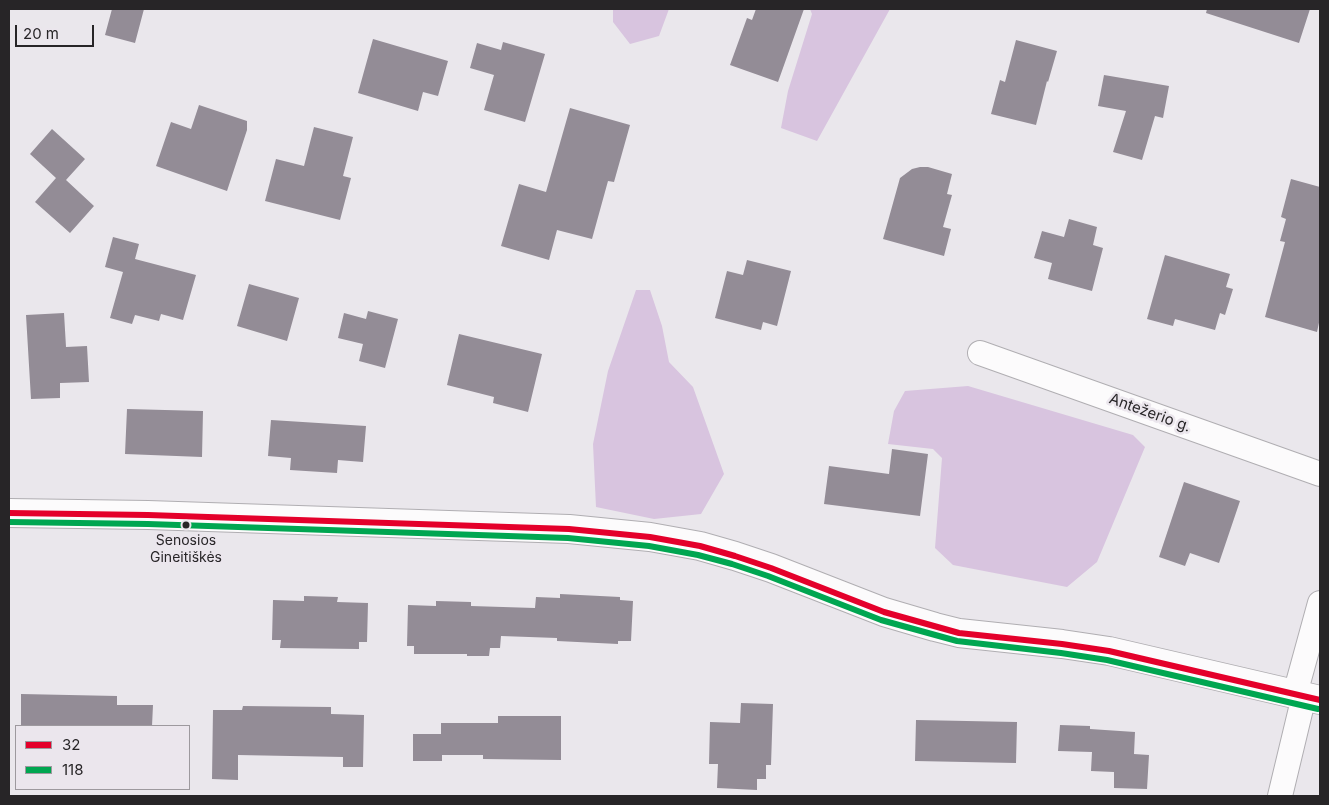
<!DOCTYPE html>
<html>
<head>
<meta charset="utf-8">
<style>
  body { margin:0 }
  #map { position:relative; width:1329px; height:805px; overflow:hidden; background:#eae7ec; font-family:Inter,sans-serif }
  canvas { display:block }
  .frame { position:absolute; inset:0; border:10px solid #272527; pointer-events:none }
  .legend { position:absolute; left:15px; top:725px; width:175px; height:65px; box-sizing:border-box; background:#ebe6ed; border:1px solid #9d999e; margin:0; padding:6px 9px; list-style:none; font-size:15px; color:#272527 }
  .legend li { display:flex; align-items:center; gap:10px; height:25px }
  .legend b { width:25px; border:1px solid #9d999e }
  .scale { position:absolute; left:15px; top:25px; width:79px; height:22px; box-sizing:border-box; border:2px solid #272527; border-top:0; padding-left:6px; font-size:15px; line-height:18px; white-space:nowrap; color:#272527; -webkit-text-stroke:4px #ebe6ed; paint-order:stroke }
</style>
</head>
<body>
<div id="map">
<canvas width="1329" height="805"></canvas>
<div class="frame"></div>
<ul class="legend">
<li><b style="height:6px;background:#e4002b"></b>32</li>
<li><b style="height:6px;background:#00a651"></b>118</li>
</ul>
<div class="scale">20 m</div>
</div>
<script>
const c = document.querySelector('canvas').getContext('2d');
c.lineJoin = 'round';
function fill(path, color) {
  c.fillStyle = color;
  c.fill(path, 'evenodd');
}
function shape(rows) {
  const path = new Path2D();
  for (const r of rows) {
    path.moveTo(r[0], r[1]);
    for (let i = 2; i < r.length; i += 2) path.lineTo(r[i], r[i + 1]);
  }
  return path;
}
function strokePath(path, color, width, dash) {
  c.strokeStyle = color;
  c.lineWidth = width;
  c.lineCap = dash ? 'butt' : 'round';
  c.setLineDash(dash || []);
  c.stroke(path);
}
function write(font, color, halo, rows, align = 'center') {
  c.font = font + ' Inter,sans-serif';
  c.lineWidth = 5;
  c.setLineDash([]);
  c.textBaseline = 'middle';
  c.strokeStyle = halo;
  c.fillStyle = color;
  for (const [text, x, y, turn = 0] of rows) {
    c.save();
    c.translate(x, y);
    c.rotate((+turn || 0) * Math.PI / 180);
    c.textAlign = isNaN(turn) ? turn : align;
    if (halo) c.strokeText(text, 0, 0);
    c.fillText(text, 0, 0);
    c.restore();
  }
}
fill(shape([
  [613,9,669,9,659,36,630,44,613,22],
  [810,9,890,9,817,141,781,128,788,91,812,14],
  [636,290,650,290,662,326,669,362,693,387,724,474,701,514,654,519,596,507,593,444,608,371],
  [968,386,1133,435,1145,447,1097,562,1067,587,953,565,935,548,942,458,933,449,888,444,894,411,905,391]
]), '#d8c4df');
fill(shape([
  [112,9,144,9,135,43,105,35],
  [756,9,804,9,778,82,730,65,747,18,752,20],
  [1207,9,1310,9,1299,43,1206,13],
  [373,39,448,61,438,96,423,92,418,111,358,93],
  [1016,40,1057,51,1048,82,1047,81,1036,125,991,114,1000,80,1005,82],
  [503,42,545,54,525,122,484,110,494,75,470,68,477,43,501,50],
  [1104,75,1169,86,1163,118,1155,116,1142,160,1113,152,1126,111,1098,106],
  [199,105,247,121,247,130,227,191,156,166,171,122,191,129],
  [570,108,630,125,614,182,608,181,592,239,557,230,549,260,501,246,519,184,546,192],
  [314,127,353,137,343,176,351,178,340,220,265,201,276,159,304,166],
  [52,129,85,159,66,180,94,206,70,233,35,202,56,178,30,154],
  [920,167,928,167,952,174,947,194,952,195,943,227,951,229,944,256,883,239,900,178,912,169],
  [1291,179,1320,187,1320,318,1317,332,1265,317,1285,242,1280,241,1286,219,1281,217],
  [1069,219,1097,227,1093,245,1103,248,1092,291,1048,279,1052,263,1034,258,1042,231,1064,237],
  [113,237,139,244,135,259,196,275,183,320,161,314,159,321,135,315,132,324,110,318,123,272,105,267],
  [1165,255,1230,274,1226,287,1233,289,1225,315,1220,313,1215,330,1175,319,1173,326,1147,319],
  [747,260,791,271,777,326,763,322,761,330,715,318,727,271,743,275],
  [249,284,299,298,287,341,237,326],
  [368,311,398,319,385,368,359,361,363,344,338,338,344,313,366,319],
  [64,313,66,347,87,346,89,382,60,383,60,398,31,399,26,315],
  [459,334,542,354,528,412,493,403,494,397,447,385],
  [127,409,203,411,202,457,125,454],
  [271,420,366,426,363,462,338,460,337,473,290,470,291,458,268,456],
  [892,449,928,454,920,516,824,504,829,466,889,474],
  [1184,482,1240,501,1219,563,1190,553,1185,566,1159,557],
  [560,594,620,597,620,600,633,601,631,641,618,641,618,644,557,641,557,638,501,636,500,648,490,648,489,656,467,656,467,654,414,654,414,646,407,646,408,605,436,606,436,601,471,602,471,606,535,608,536,597,560,598],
  [304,596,338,597,337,602,368,603,367,642,359,642,359,649,280,648,281,640,272,640,273,600,304,601],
  [21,694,117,696,117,705,153,705,152,726,21,726],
  [741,703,773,704,771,765,766,765,766,779,757,779,757,790,717,788,718,764,709,764,710,722,740,723],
  [243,706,331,707,331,714,364,715,363,767,343,767,343,757,238,755,238,780,212,779,213,710,242,710],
  [498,716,561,716,561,760,483,759,483,755,442,755,442,761,413,761,413,734,441,734,441,723,498,723],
  [916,720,1017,722,1016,763,915,761],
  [1060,725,1090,726,1090,729,1135,732,1134,754,1149,755,1147,789,1114,788,1114,772,1091,771,1092,752,1058,751]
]), '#938c96');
const minor = shape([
  [980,353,1320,474],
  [1295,694,1320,603],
  [1280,796,1304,696]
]);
const tertiary = shape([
  [9,513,148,515,569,529,650,537,700,546,735,556,771,568,884,612,935,627,959,633,1062,644,1109,651,1320,700]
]);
strokePath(minor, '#b0aeb2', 26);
strokePath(tertiary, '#b0aeb2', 30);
strokePath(minor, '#fcfbfc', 24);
strokePath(tertiary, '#fcfbfc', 28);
strokePath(shape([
  [9,513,148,515,569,529,650,537,700,546,735,556,771,568,884,612,959,633,1062,644,1109,651,1320,700]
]), '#e4002b', 6);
strokePath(shape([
  [9,522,148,524,568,538,649,546,698,555,732,564,768,576,881,620,957,641,1061,653,1107,660,1318,709]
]), '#00a651', 6);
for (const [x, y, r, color] of [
  [186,525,4.5,"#272527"]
]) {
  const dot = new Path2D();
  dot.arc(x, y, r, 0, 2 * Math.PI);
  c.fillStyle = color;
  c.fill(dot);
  strokePath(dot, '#ebe6ed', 2);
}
write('14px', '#272527', '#ebe6ed', [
  ["Senosios",186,541],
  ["Gineitiškės",186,558]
]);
write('15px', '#272527', '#ebe6ed', [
  ["Antežerio g.",1150,413,20]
]);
</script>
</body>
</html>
